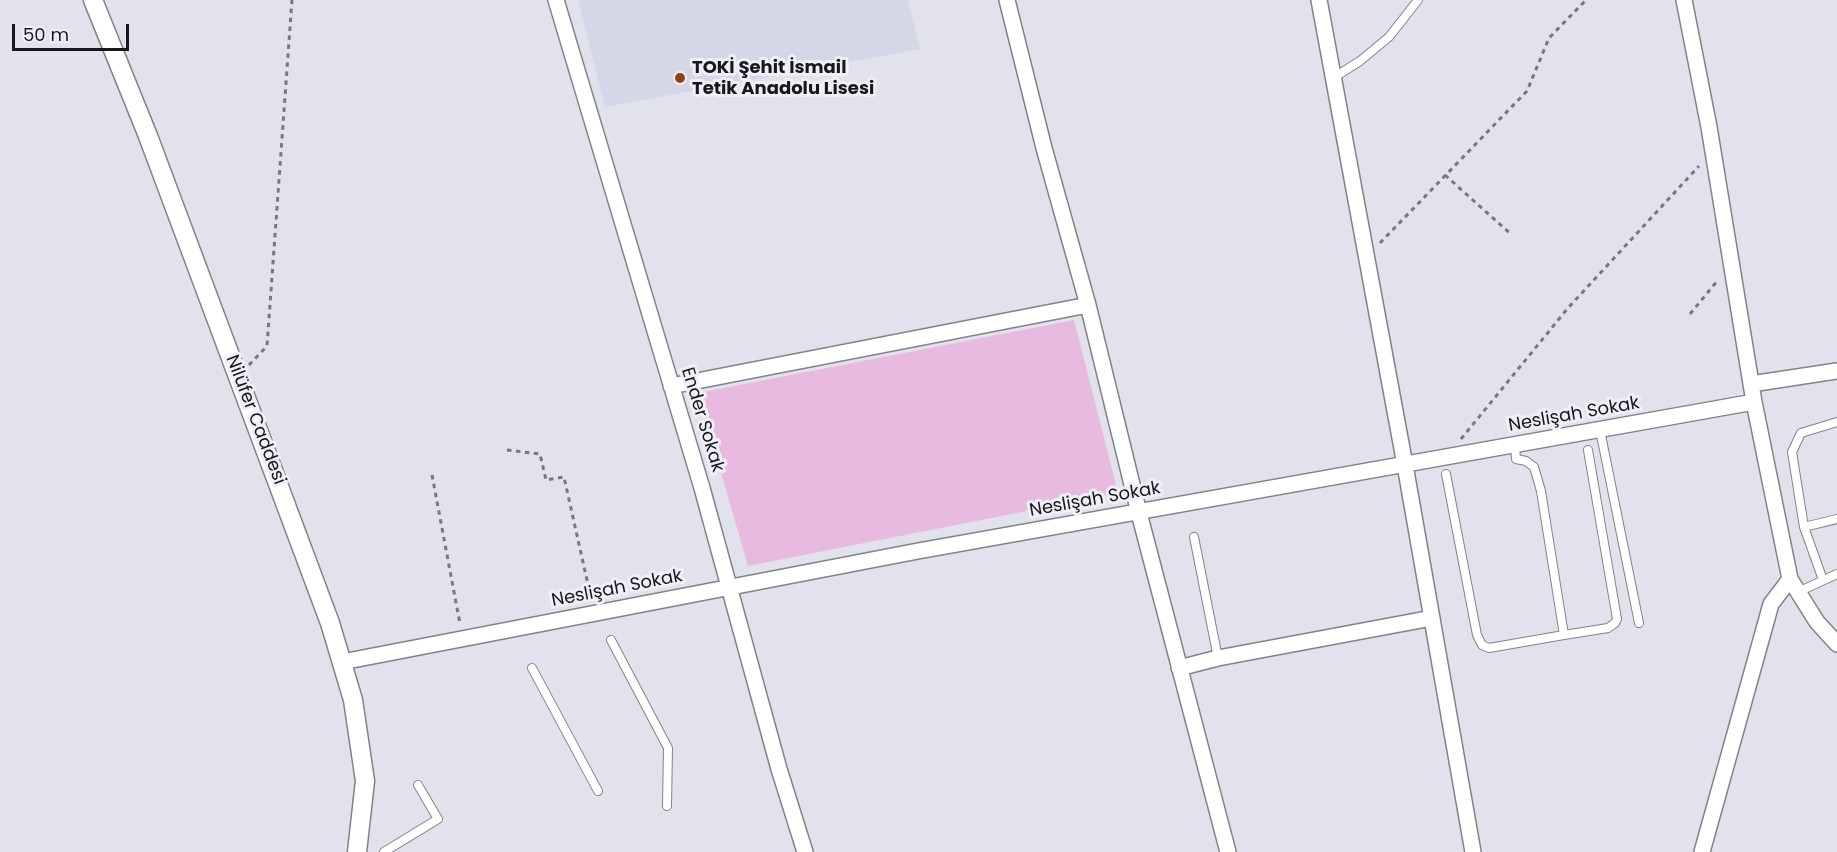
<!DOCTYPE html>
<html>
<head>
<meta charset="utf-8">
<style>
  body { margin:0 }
  #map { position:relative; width:1837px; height:852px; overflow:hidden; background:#e1e2eb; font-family:Poppins,sans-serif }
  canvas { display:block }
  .scale { position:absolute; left:12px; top:24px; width:117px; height:27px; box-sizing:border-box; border:3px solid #18181b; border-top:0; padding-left:8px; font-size:18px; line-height:21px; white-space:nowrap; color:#18181b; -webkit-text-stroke:4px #efeff8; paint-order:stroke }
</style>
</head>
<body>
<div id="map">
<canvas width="1837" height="852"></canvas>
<div class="scale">50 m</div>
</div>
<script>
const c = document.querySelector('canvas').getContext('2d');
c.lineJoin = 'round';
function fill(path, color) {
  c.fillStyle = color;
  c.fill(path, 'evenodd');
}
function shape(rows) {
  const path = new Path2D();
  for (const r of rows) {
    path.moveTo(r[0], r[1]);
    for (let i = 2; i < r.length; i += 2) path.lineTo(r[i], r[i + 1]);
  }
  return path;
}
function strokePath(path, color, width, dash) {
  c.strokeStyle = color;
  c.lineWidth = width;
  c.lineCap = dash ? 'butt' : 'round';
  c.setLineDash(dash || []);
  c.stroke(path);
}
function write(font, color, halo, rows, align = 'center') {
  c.font = font + ' Poppins,sans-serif';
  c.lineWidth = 6;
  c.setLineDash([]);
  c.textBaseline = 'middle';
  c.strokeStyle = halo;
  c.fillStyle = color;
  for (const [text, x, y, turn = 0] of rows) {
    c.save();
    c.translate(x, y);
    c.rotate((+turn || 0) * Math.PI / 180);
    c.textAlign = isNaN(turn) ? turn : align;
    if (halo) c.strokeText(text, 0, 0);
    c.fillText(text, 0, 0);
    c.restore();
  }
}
fill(shape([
  [578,0,908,0,920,49,605,107]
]), '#d5d6e6');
fill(shape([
  [1074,320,1118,493,748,566,698,393]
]), '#e8badf');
const service = shape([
  [1333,78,1360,61,1389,37,1418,0],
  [1600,430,1639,623],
  [1446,474,1477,635,1482,645,1489,648,1564,635,1541,491,1534,467,1526,461,1516,459,1515,445],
  [1804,527,1837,519],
  [1194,537,1218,658],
  [1823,580,1804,527,1792,452,1801,433,1837,422],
  [1798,592,1837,574],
  [1564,635,1608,628,1615,623,1617,619,1588,450],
  [611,640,668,748,667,806],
  [532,668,598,791],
  [384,852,438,819,418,785]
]);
const minor = shape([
  [556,0,702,488,779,769,805,852],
  [1007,0,1044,148,1088,305,1139,513,1228,852],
  [1319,0,1405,465,1473,852],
  [1751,384,1837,371],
  [671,386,1088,305],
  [1754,402,1790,579,1817,622,1837,644],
  [342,662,918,551,1754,402,1709,127,1684,0],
  [1179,668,1218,658,1432,618],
  [1702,852,1771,604,1790,579]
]);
const tertiary = shape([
  [93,0,148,136,330,623,353,700,365,781,357,852]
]);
strokePath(service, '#82828a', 10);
strokePath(minor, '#82828a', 18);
strokePath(tertiary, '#82828a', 21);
strokePath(shape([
  [1445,175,1512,235],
  [1380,243,1527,91,1549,38,1586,0],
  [1690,314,1718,280],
  [249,365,267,346,292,0],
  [1461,439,1568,308,1699,166],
  [507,450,540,454,546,480,564,477,591,598],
  [432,475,460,624]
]), '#77787e', 3, [4.5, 4.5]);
strokePath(service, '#fff', 8);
strokePath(minor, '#fff', 15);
strokePath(tertiary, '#fff', 18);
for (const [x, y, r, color] of [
  [680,78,6,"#884418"]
]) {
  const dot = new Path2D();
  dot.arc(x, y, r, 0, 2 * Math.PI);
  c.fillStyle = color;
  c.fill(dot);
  strokePath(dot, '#efeff8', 2);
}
write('bold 18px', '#18181b', '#efeff8', [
  ["TOKİ Şehit İsmail",692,68],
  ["Tetik Anadolu Lisesi",692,89]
], 'left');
write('18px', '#18181b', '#efeff8', [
  ["Neslişah Sokak",1574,415,-10],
  ["Nilüfer Caddesi",255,420,69],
  ["Ender Sokak",702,420,73],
  ["Neslişah Sokak",1095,500,-10],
  ["Neslişah Sokak",617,589,-11]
]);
</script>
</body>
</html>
